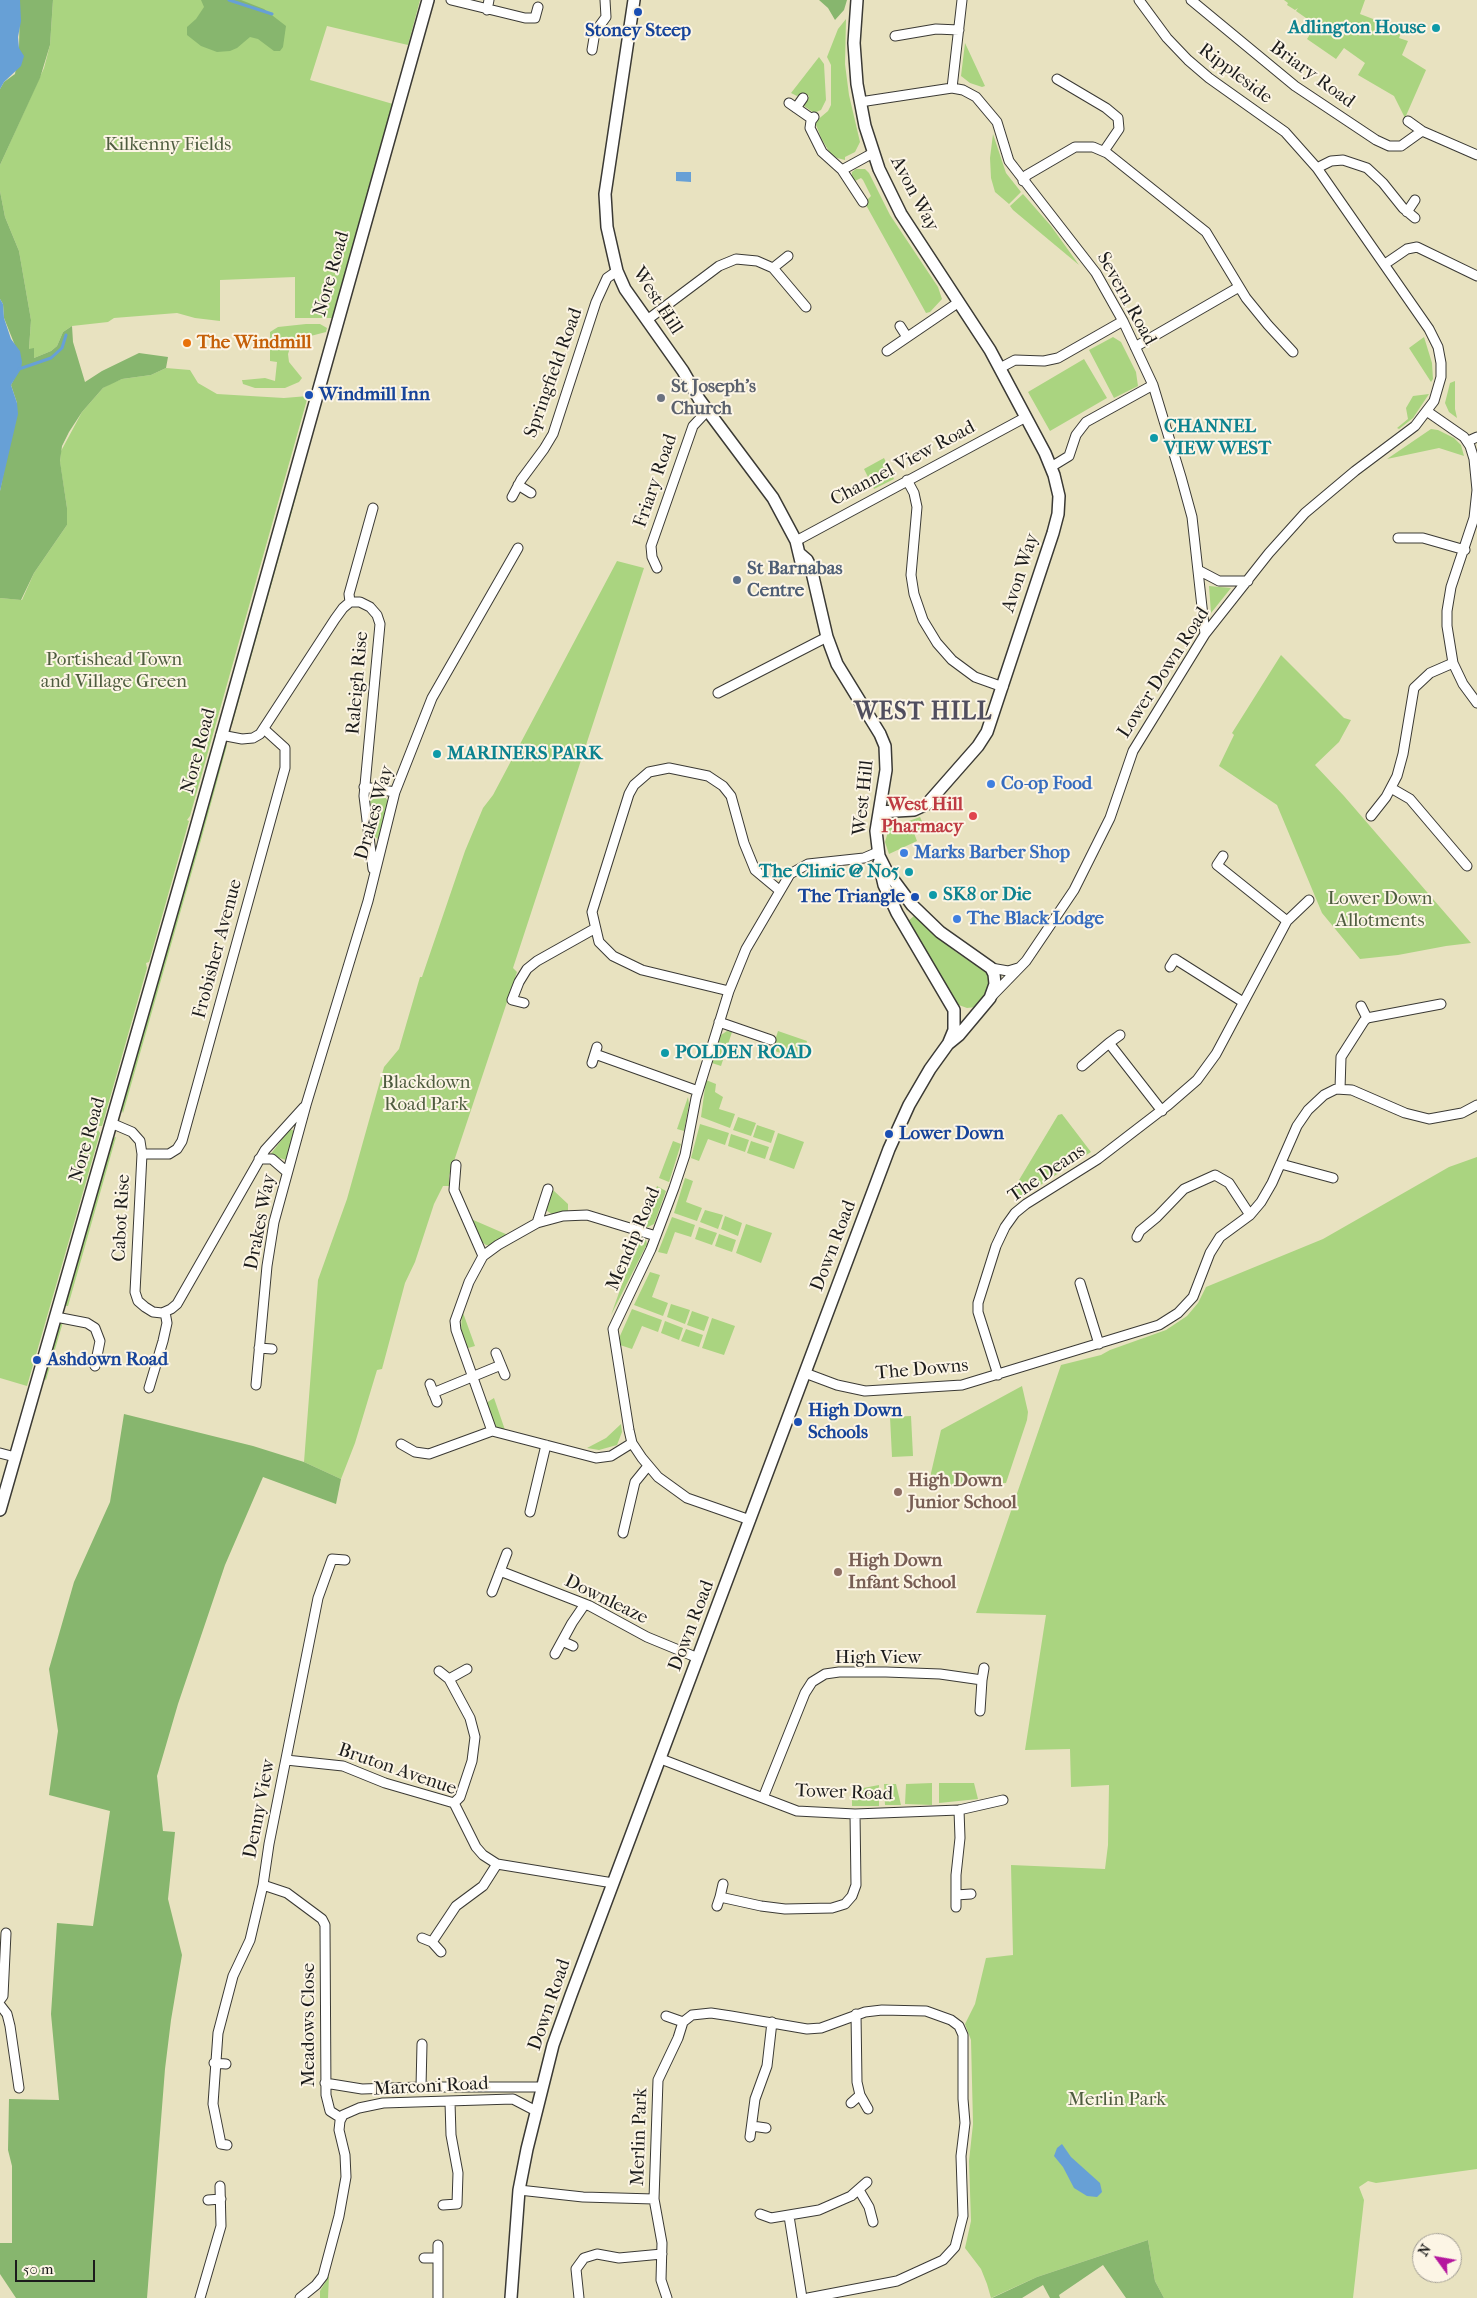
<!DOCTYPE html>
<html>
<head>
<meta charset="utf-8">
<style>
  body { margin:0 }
  #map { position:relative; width:1477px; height:2298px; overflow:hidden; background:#e8e2c0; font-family:"IM FELL French Canon",serif }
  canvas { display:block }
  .north { position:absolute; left:1412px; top:2233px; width:50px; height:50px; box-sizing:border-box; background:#fcf5e5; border:1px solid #a29e95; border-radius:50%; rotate:302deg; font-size:14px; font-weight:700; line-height:20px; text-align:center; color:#1c1c1c }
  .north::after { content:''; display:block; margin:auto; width:18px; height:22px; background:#b5179e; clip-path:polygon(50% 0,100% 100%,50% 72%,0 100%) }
  .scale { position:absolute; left:15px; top:2260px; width:80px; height:22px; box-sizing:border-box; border:2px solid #1c1c1c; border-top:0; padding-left:6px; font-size:15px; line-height:18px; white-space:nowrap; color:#1c1c1c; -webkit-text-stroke:4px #fcf5e5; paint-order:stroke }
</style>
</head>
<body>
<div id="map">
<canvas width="1477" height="2298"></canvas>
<div class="north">N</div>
<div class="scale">50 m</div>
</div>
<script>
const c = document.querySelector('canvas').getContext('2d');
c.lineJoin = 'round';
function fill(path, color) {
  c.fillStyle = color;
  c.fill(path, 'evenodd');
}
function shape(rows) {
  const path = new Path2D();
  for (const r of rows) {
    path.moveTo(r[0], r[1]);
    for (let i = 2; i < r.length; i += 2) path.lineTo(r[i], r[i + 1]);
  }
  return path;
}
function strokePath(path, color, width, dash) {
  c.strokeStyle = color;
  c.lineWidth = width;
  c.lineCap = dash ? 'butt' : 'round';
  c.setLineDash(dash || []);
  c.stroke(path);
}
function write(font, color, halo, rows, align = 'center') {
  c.font = font + ' "IM FELL French Canon",serif';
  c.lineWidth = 4;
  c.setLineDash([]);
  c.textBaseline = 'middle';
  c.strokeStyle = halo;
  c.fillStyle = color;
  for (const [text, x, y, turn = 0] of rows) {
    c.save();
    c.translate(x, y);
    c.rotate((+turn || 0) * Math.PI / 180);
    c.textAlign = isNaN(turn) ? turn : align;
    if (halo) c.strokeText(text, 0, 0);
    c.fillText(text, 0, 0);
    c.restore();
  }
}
fill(shape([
  [53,0,420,0,408,45,327,26,310,80,393,104,333,318,295,318,295,277,220,280,220,321,195,318,177,313,114,318,108,322,72,326,63,332,57,346,51,351,34,358,29,350,31,320,19,251,5,217,0,191,0,165,44,68,50,45],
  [1284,0,1365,0,1360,14,1402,30,1399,38,1408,41,1402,55,1426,70,1405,118,1394,96,1358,75,1365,63,1344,48,1336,59,1307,39,1316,25,1296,11,1298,8,1295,10,1287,5,1288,3],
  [846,19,845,64,849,95,860,142,855,152,845,157,845,160,837,158,830,153,821,138,815,122,828,111,831,105,831,65,827,57,838,29],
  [965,43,985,86,982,87,970,83,961,76],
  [819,57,824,64,826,100,821,110,814,113,804,106,809,96,803,93,797,96,791,93],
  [993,134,1006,173,1021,192,1009,204,995,192,991,178,990,158],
  [856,169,865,169,869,173,890,215,938,287,942,299,930,312,926,313,866,205,866,201,871,196,863,180,861,178,855,181,852,179,852,172],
  [1023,194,1051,226,1079,265,1013,210,1010,206],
  [306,324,320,324,327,328,326,332,299,339,291,345,288,354,289,362,302,378,299,382,285,388,255,388,243,384,242,380,244,380,265,378,275,381,277,362,270,361,270,332,278,327],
  [1113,337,1121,342,1136,372,1138,386,1114,398,1089,350],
  [1424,337,1432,363,1433,379,1431,382,1409,348],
  [1084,359,1107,398,1050,431,1028,392],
  [166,368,190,370,198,383,217,394,284,398,308,396,190,816,187,820,189,821,149,962,146,963,147,968,102,1126,99,1126,98,1130,100,1133,27,1386,0,1378,0,598,22,600,34,573,67,525,67,508,60,462,61,451,82,412,103,388,112,383,122,379,151,375],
  [1455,381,1455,409,1457,418,1449,412,1445,403,1450,383],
  [1429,394,1413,418,1399,429,1397,428,1408,419,1406,408,1413,396],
  [1431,429,1438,430,1454,438,1461,445,1464,456,1439,448,1387,459],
  [884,458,894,479,874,489,864,469],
  [300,476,301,479,232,725,230,721],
  [617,561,644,568,513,968,517,972,449,1176,449,1186,443,1186,434,1204,415,1262,405,1283,382,1369,377,1370,355,1443,341,1479,304,1462,318,1280,347,1199,384,1067,399,1049,420,977,422,977,465,851,483,808,493,795],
  [1209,586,1231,588,1211,613],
  [1281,655,1344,718,1351,720,1339,742,1315,765,1344,796,1471,943,1446,946,1398,955,1360,959,1322,913,1277,805,1219,766,1234,735,1232,733],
  [227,745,201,840,123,1113,121,1108,224,746],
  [373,794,384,796,388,801,378,839,374,836,370,798],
  [920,817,925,828,914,833,917,841,889,854,885,842,889,828],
  [914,916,956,952,988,973,991,983,986,996,976,1007,967,1008,956,1004,915,941,919,937,916,933,913,934,908,921],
  [727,1031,732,1032,721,1066,712,1063,721,1035],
  [778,1031,807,1041,800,1060,772,1050],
  [706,1080,716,1084,715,1092,723,1097,719,1109,735,1114,730,1128,701,1117],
  [688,1097,689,1104,684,1131,677,1129],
  [1062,1114,1091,1152,1022,1197,1018,1196,1013,1193,1013,1190,1058,1115],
  [738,1117,756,1123,751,1136,733,1130],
  [700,1124,729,1133,725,1145,708,1139,699,1161,691,1158],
  [757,1125,775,1131,771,1143,753,1137],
  [290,1129,294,1131,286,1160,270,1155],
  [778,1133,804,1142,794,1169,769,1160],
  [731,1134,749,1140,745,1152,728,1146],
  [116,1137,68,1306,65,1306,113,1138],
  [673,1141,681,1144,669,1182,659,1178],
  [751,1141,769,1147,765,1159,747,1153],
  [1477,1157,1477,2169,1376,2183,1368,2181,1359,2187,1364,2200,1353,2298,1164,2298,1155,2281,1148,2240,1037,2277,991,2298,987,2284,981,2269,965,2248,971,2221,969,2161,973,2124,971,2040,965,2024,975,2004,986,1958,1013,1955,1011,1865,1105,1869,1108,1845,1109,1785,1071,1787,1070,1749,1025,1750,1046,1615,976,1613,1061,1365,1101,1355,1110,1350,1166,1330,1187,1316,1198,1303,1206,1287,1323,1239,1449,1167],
  [685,1178,693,1181,686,1202,702,1208,697,1221,674,1213],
  [657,1186,666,1191,654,1224,646,1228,642,1226],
  [550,1190,553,1190,568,1204,568,1212,553,1215,546,1210],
  [705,1210,723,1215,718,1229,700,1222],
  [725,1216,742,1223,738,1236,721,1229],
  [672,1217,695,1225,691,1237,675,1232,667,1254,658,1252],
  [471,1219,508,1235,493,1245,486,1245,482,1242],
  [746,1224,772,1233,761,1263,736,1253],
  [699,1227,717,1233,712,1245,695,1239],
  [640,1234,646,1240,647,1244,611,1315],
  [719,1234,736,1240,732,1252,715,1246],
  [650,1272,660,1275,652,1297,668,1303,663,1316,634,1305],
  [671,1304,690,1310,685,1324,667,1317],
  [632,1309,662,1320,658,1332,642,1326,632,1349,620,1345,620,1336],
  [462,1310,475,1346,468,1348,463,1342,461,1331],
  [692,1311,709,1317,704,1331,687,1325],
  [712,1318,735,1326,724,1355,702,1348],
  [665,1321,683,1328,679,1340,661,1333],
  [63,1322,46,1380,44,1379,60,1324],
  [686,1329,703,1335,699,1347,681,1341],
  [1022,1386,1028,1412,1027,1420,1006,1483,932,1487,931,1473,941,1430],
  [494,1398,505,1430,495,1427,486,1403],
  [911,1416,913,1456,892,1457,890,1417],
  [621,1424,622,1432,617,1445,599,1450,587,1448,606,1438],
  [932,1783,932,1805,905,1804,906,1784],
  [939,1783,974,1783,978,1799,939,1803],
  [884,1784,896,1784,901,1805,885,1805],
  [879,1785,879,1806,852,1806,852,1798,858,1789],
  [329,2276,328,2298,320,2298,320,2291]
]), '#aad480');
fill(shape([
  [20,0,53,0,50,45,40,78,0,165,0,89,4,82,15,74,19,48],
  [201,0,241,0,264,9,286,26,283,47,280,51,274,51,258,39,250,37,237,48,230,51,217,52,201,46,187,35,187,27,196,19,204,7],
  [819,0,847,0,844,10,835,20,828,8],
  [0,191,5,217,19,251,31,320,29,349,34,348,34,358,51,351,57,346,63,332,72,326,73,342,85,382,102,371,139,353,168,357,166,368,151,375,122,379,103,388,82,412,69,432,62,446,60,461,67,508,67,525,34,573,21,600,0,598,0,491,17,403,11,385,18,371,16,348,4,318,3,304,0,299],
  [124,1414,253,1446,304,1462,341,1479,336,1504,263,1477,225,1565,178,1704,157,1776,163,1831,175,1832,168,1899,182,1955,171,2020,165,2069,147,2298,16,2298,0,2274,0,2243,12,2243,12,2166,8,2150,9,2099,59,2100,51,2014,57,1923,93,1926,110,1811,49,1795,58,1731,49,1669,74,1582,110,1502],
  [1148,2240,1155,2281,1164,2298,1126,2298,1103,2265,1059,2295,1060,2298,1050,2298,1043,2285,1022,2298,992,2298,1037,2277]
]), '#87b66e');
fill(shape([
  [0,0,20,0,21,21,18,37,19,48,24,56,21,66,4,82,0,89],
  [676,172,691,172,691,182,676,181],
  [0,299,3,304,4,318,11,339,20,351,22,362,21,369,11,385,17,403,18,414,0,491],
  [1062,2144,1071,2157,1100,2183,1102,2192,1097,2197,1087,2196,1074,2188,1063,2167,1054,2156,1057,2148]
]), '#67a0d6');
strokePath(shape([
  [229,0,272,14],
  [19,369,51,358,62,348,66,335]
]), '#67a0d6', 3);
const minor = shape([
  [451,0,525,18,535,18,538,7],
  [1191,0,1295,86,1376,140,1389,146,1401,146,1422,131],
  [487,10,489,0],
  [895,36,936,29,959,30],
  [592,50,595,32,606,17,605,0],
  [1057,79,1106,108,1118,118,1119,129,1104,151],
  [952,88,962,0],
  [860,102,952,88,963,90,976,97,997,122,1009,161,1096,273,1123,321,1153,385,1181,477,1192,517,1205,634],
  [789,103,812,119],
  [796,108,803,98],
  [814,117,811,121,810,128,822,152,842,170,863,202],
  [1408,121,1422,131,1477,155],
  [1317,168,1331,161,1343,160,1367,168,1383,183,1403,208,1415,218],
  [842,170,873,153],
  [1023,181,1027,175,1075,147,1093,147,1107,153,1206,232,1246,298,1268,325,1293,352],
  [1407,212,1415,200],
  [1385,264,1407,249,1417,247,1477,276],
  [773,268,788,256],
  [647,320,719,266,736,259,757,261,773,268,806,307],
  [900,326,907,337],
  [1135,347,1239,287],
  [887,351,959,302],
  [1000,368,1015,360,1044,361,1058,358,1123,321],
  [1428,412,1464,437,1470,446,1474,459,1477,490,1474,518,1451,587,1447,611,1447,626,1453,663,1463,684,1477,703],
  [1468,441,1477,437],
  [1051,467,1069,456,1076,435,1086,422,1153,385],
  [907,480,914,493,917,507,911,575,914,594,923,620,937,643,952,660,975,677,1003,687],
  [518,485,531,493],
  [512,497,521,480,544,449,553,434,596,302,607,278,617,271],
  [1398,538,1423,538,1465,550],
  [796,541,1026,417],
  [657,568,652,557,651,546,693,426,708,410],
  [1200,571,1219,581,1248,581],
  [350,602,360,602,370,607,377,615,380,624,364,796,373,869],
  [718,693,827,637],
  [221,735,242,739,253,738,260,734,335,619,343,608,350,602,349,594,373,508],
  [364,787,395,792],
  [1391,788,1410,799,1467,866],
  [1371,816,1386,797,1397,776,1403,754,1414,688,1430,673,1453,663],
  [1287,921,1309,900],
  [1170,967,1175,959,1243,1002],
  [991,968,1008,971,1018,968],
  [729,991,642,970,613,956,599,942,592,912,629,794,634,785,649,772,669,768,708,776,723,786,731,796,744,843,755,870,779,890],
  [991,997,1026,961,1074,890,1110,818,1133,751,1205,634,1269,553,1305,513,1355,471,1415,426,1434,401,1441,377,1441,363,1438,347,1429,329,1317,168,1285,132,1209,78,1188,60,1167,38,1139,0],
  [524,1003,512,1000,519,982,527,969,537,961,594,929],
  [1361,1006,1367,1018],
  [719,1022,771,1040],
  [1109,1043,1120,1035],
  [595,1054,698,1091],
  [592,1063,597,1047],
  [1082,1066,1109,1043,1162,1111],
  [1340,1089,1341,1057,1364,1021,1367,1018,1441,1004],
  [111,1123,132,1132,140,1141,142,1154,135,1292,138,1301,145,1307,153,1312,162,1313,171,1309,177,1304,265,1150,304,1107],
  [142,1154,169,1154,177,1149,182,1141,285,768,285,748,264,729],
  [259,1159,272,1159,287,1172],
  [1281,1164,1333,1178],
  [456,1165,454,1190,483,1256],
  [537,1223,548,1189],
  [1137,1237,1140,1231,1157,1217,1184,1189,1215,1175,1229,1183,1250,1215],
  [1080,1283,1099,1344],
  [56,1317,87,1323,95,1328,100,1341,95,1366],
  [259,1348,272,1349],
  [496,1353,505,1375],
  [805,1373,837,1385,865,1391,962,1385,1159,1325,1178,1313,1193,1297,1210,1253,1220,1237,1250,1215,1261,1202,1272,1183,1297,1126,1308,1110,1324,1095,1336,1089,1352,1090,1405,1113,1429,1119,1462,1113,1477,1105],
  [998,1375,978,1312,978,1303,996,1246,1005,1227,1015,1213,1026,1204,1098,1159,1167,1106,1197,1080,1216,1054,1287,921,1217,865,1223,856],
  [430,1384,437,1402],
  [256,1385,267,1266,274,1222,306,1105,368,901,395,792,432,698,518,548],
  [149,1388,163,1341,167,1323,165,1312],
  [433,1393,501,1365],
  [632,1443,611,1456,596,1458,492,1431,456,1330,455,1321,469,1282,483,1256,498,1245,537,1223,563,1216,587,1215,656,1236],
  [401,1444,415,1452,429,1454,492,1431],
  [0,1453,15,1457],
  [530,1512,546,1445],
  [750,1520,687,1498,658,1477,642,1458,632,1443,629,1430,613,1329,651,1249,674,1188,685,1155,696,1098,729,991,746,949,790,874,808,864,864,858,878,852],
  [623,1533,635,1482,648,1466],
  [500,1571,590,1606,647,1637,698,1658],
  [492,1592,507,1553],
  [562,1641,573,1646],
  [555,1654,572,1623,585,1604],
  [439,1671,449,1679,470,1718,475,1737,472,1761,460,1797,454,1803],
  [449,1679,467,1669],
  [982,1680,984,1668],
  [661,1759,797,1811,855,1814,959,1810,1003,1800],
  [286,1760,343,1766,385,1783,454,1803,476,1847,483,1855,497,1864,613,1883],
  [763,1798,805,1693,812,1682,825,1674,839,1672,886,1672,940,1674,982,1680,980,1711],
  [263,1885,287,1893,322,1919,325,1925,326,2095,330,2111,341,2118],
  [956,1895,971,1894],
  [720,1897,723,1884],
  [717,1906,720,1897,761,1906,785,1909,832,1908,845,1904,852,1896,856,1885,855,1814],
  [956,1907,956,1875,960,1838,959,1810],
  [422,1938,432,1942,441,1952],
  [432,1942,456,1906,483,1886,497,1864],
  [0,2000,3,1996,6,1933],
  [0,2005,7,2014,10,2026,19,2088],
  [856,2014,857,2082,860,2095,868,2109],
  [666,2016,683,2022],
  [214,2063,226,2064],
  [325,2083,362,2089,421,2087,541,2087],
  [421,2087,422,2044],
  [851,2103,860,2095],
  [752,2126,766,2128],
  [750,2137,755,2099,767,2066,772,2022],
  [227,2145,221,2144,213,2104,218,2033,233,1976,250,1940,263,1885,269,1844,318,1598,332,1559,345,1560],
  [519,2190,583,2197,654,2199,658,2080,678,2038,683,2022,692,2015,711,2013,731,2016,807,2029,821,2028,865,2012,882,2010,926,2011,951,2020,959,2026,963,2035,963,2099,965,2123,961,2156,963,2216,955,2247,943,2260,897,2281,808,2298],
  [859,2190,869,2207,873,2222],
  [654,2199,662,2243,661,2280,667,2298],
  [208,2200,221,2199],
  [443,2205,457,2204,458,2173,451,2135,450,2102],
  [760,2214,771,2218,819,2210,851,2196,867,2182],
  [789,2216,802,2298],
  [438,2245,438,2298],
  [424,2258,437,2258],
  [200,2298,221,2226,220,2186],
  [300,2298,316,2285,323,2276,339,2216,346,2177,345,2155,339,2130,340,2121,343,2115,359,2108,383,2103,513,2099,536,2111],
  [579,2298,576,2269,584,2258,597,2254,619,2258,662,2254]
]);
const tertiary = shape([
  [634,0,605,194,607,227,617,271,625,289,683,371,699,399,773,498,796,541,801,562],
  [857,0,854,43,857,84,865,126,879,169,901,214,990,350,1045,453,1054,475,1059,496,1058,514,1053,533,987,732,978,746,927,804,914,810,879,812],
  [879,863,884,885,897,913,954,1010,954,1030,949,1042],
  [0,1510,193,838,428,0],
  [511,2298,519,2190,527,2149,553,2045,571,1995,889,1149,909,1105,930,1069,948,1044,959,1035,990,998,995,984,994,974,991,968,940,932,912,905,886,870,879,856,876,831,886,770,885,746,880,734,837,664,827,637,811,568,807,560,800,554]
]);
strokePath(minor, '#3b3a35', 11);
strokePath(tertiary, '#3b3a35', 14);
strokePath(minor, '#fff', 9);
strokePath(tertiary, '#fff', 11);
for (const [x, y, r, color] of [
  [638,12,5,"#1a4fb4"],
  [1436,28,5,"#0f9aa8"],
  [187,343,5,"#e8710a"],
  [309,395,5,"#1a4fb4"],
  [661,398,5,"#6b7280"],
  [1154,438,5,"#0f9aa8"],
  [737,580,5,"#5c6f8a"],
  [437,754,5,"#0f9aa8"],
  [991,784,5,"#3f7fe0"],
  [973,816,5,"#e0444e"],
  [904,853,5,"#3f7fe0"],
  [909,872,5,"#0f9aa8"],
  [933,895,5,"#0f9aa8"],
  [915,897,5,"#1a4fb4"],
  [957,919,5,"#3f7fe0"],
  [665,1053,5,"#0f9aa8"],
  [889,1134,5,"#1a4fb4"],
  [37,1360,5,"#1a4fb4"],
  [798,1422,5,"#1a4fb4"],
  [898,1492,5,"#8d6e63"],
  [838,1572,5,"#8d6e63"]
]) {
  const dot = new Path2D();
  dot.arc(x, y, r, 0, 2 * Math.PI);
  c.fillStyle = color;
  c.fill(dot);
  strokePath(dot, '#fcf5e5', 2);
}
write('bold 19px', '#0d838f', '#fcf5e5', [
  ["Adlington House",1426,28,"right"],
  ["CHANNEL",1164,427],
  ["VIEW WEST",1164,449],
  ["MARINERS PARK",447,754],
  ["The Clinic @ No5",899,872,"right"],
  ["SK8 or Die",943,895],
  ["POLDEN ROAD",675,1053]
], 'left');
write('bold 19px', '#164399', '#fcf5e5', [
  ["Stoney Steep",638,31,"center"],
  ["Windmill Inn",319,395],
  ["The Triangle",905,897,"right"],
  ["Lower Down",899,1134],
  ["Ashdown Road",47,1360],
  ["High Down",808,1411],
  ["Schools",808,1433]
], 'left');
write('19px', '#1c1c1c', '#fcf5e5', [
  ["Rippleside",1235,74,37],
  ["Briary Road",1312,75,36],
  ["Avon Way",914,194,62],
  ["Nore Road",332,274,-74],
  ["Severn Road",1126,299,61],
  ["West Hill",657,301,57],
  ["Springfield Road",554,373,-70],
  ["Channel View Road",903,464,-28],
  ["Friary Road",656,481,-71],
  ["Avon Way",1021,573,-72],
  ["Lower Down Road",1164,673,-57],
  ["Raleigh Rise",358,683,-85],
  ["Nore Road",199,751,-75],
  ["West Hill",864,798,-84],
  ["Drakes Way",375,813,-74],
  ["Frobisher Avenue",218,949,-75],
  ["Nore Road",88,1140,-74],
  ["The Deans",1047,1174,-34],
  ["Cabot Rise",122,1218,-87],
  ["Drakes Way",261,1222,-79],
  ["Mendip Road",634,1239,-67],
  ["Down Road",834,1246,-69],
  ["The Downs",922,1370,-5],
  ["Downleaze",606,1600,26],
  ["Down Road",692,1626,-69],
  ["High View",878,1658],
  ["Bruton Avenue",397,1770,19],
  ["Tower Road",844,1793,2],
  ["Denny View",260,1809,-79],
  ["Down Road",550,2005,-71],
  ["Meadows Close",309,2025,-90],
  ["Marconi Road",431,2087,-3],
  ["Merlin Park",640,2137,-88]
]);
write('19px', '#4e5c3f', '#fcf5e5', [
  ["Kilkenny Fields",168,145],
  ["Portishead Town",114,660],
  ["and Village Green",114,682],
  ["Lower Down",1380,899],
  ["Allotments",1380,921],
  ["Blackdown",426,1083],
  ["Road Park",426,1105],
  ["Merlin Park",1117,2100]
]);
write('bold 19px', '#c56008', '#fcf5e5', [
  ["The Windmill",197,343]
], 'left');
write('bold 19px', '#5b616d', '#fcf5e5', [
  ["St Joseph's",671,387],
  ["Church",671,409]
], 'left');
write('bold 19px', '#4e5e75', '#fcf5e5', [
  ["St Barnabas",747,569],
  ["Centre",747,591]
], 'left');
write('bold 19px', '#366cbe', '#fcf5e5', [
  ["Co-op Food",1001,784],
  ["Marks Barber Shop",914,853],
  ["The Black Lodge",967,919]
], 'left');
write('bold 19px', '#be3a42', '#fcf5e5', [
  ["West Hill",963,805],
  ["Pharmacy",963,827]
], 'right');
write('bold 19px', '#785e54', '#fcf5e5', [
  ["High Down",908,1481],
  ["Junior School",908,1503],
  ["High Down",848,1561],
  ["Infant School",848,1583]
], 'left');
c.letterSpacing = '1px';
write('bold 24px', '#504e5e', '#fcf5e5', [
  ["WEST HILL",923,713]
]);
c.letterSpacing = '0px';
</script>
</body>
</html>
